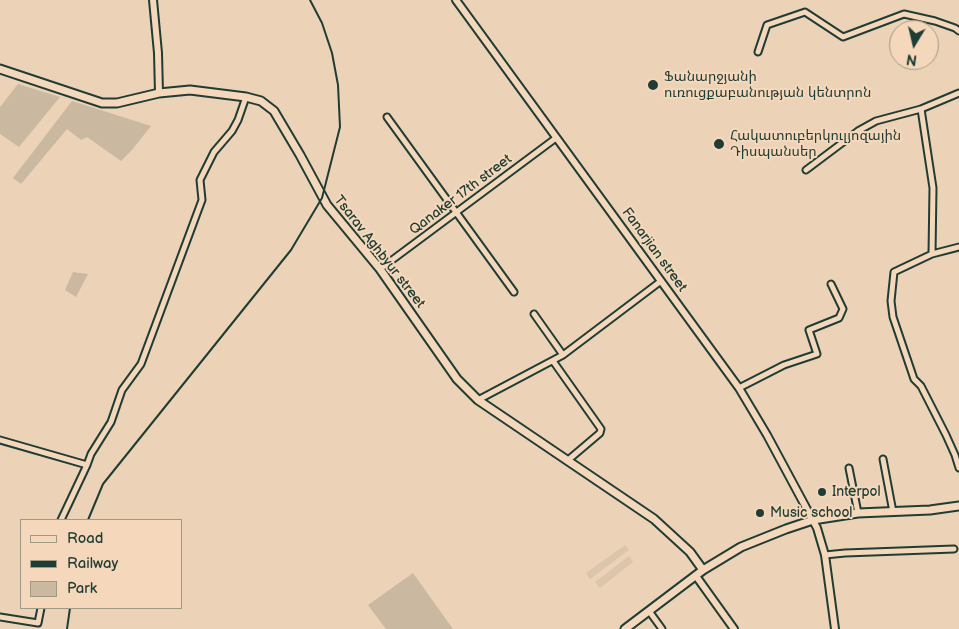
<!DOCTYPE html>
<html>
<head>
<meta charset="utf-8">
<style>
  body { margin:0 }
  #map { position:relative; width:959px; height:629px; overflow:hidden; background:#ecd2b6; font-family:"Balsamiq Sans",sans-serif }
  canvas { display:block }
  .legend { position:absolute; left:20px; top:519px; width:162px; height:90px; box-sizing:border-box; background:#f5d8bb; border:1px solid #9f9a85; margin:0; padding:6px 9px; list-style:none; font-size:15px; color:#1f3d34 }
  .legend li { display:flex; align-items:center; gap:10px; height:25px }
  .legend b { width:25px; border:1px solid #9f9a85 }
  .north { position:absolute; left:889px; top:20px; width:50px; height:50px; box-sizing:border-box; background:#f5d8bb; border:1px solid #9f9a85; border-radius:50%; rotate:189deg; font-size:14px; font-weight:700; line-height:20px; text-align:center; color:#1f3d34 }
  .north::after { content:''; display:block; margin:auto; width:18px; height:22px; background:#1f3d34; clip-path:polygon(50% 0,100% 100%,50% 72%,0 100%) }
</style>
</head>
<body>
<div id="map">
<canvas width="959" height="629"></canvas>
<ul class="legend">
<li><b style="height:6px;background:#f5d8bb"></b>Road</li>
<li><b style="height:6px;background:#1f3d34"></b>Railway</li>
<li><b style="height:14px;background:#cab9a0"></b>Park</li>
</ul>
<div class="north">N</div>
</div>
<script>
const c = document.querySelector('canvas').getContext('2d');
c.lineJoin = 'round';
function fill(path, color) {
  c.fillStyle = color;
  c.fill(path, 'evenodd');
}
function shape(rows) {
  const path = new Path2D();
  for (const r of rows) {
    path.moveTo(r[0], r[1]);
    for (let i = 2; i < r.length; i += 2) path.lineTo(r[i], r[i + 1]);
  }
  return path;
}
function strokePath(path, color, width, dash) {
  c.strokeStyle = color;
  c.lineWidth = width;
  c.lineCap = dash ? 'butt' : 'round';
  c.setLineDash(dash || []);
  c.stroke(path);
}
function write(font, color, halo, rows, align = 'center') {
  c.font = font + ' "Balsamiq Sans","Noto Sans Armenian",sans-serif';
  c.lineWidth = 4;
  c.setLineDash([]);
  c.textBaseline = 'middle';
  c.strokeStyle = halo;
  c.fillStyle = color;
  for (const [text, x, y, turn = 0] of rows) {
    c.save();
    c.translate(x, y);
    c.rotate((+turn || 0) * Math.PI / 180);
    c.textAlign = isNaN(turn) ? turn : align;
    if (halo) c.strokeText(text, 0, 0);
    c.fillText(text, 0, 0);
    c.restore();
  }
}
fill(shape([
  [625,545,629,550,590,579,586,573],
  [629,556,633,562,600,588,595,582]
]), '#dbc5ab');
fill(shape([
  [18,84,60,97,19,147,0,134,0,107],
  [72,101,151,126,132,150,121,161,87,137,81,140,67,129,21,184,13,178],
  [73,272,88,274,76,297,65,290],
  [413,573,453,629,386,629,368,605]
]), '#cab9a0');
const minor = shape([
  [758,52,767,25,805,12,843,37,904,14,935,21,955,28,959,31],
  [921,109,933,188,932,254],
  [387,117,514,292],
  [806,170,858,131,876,121,921,109,959,93],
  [959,247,932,254,894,272,891,301,893,317,914,379,921,386,946,435,955,455,959,468],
  [380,269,556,138],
  [534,314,563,355],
  [553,361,601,429,600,433,567,461],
  [739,388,784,365,817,354,809,330,839,318,843,309,831,284],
  [478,400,563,355,661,281],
  [0,440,87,465],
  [883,459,893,512],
  [849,468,858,513],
  [61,520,87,465,91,454,111,422,122,390,141,364,202,200,200,180,214,152,232,131,238,120,246,97],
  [825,555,845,553,954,549],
  [649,611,662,629],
  [0,617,38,623,41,608]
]);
const tertiary = shape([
  [153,0,158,53,159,93],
  [456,0,739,388,767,435,817,528,825,555,835,629],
  [696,576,734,629]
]);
const secondary = shape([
  [0,69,102,103,117,103,159,93,190,90,246,97,261,101,274,111,300,155,327,205,380,269,457,379,478,400,654,519,690,552,703,570],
  [625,629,703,570,741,547,786,529,813,520,858,513,930,510,959,506]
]);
strokePath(minor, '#1f3d34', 9);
strokePath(tertiary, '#1f3d34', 10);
strokePath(secondary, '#1f3d34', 11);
strokePath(minor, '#f5d8bb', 5);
strokePath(tertiary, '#f5d8bb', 6);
strokePath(secondary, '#f5d8bb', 7);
strokePath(shape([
  [88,520,103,484,291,250,322,198,340,127,338,85,332,53,322,23,310,0],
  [67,629,70,608]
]), '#1f3d34', 2);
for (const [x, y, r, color] of [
  [653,85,6,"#1f3d34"],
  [719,144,6,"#1f3d34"],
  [822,492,5,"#1f3d34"],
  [760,513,5,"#1f3d34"]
]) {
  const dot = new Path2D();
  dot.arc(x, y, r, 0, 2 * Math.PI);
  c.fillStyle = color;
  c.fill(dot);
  strokePath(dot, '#f5d8bb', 2);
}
write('14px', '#1f3d34', '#f5d8bb', [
  ["Ֆանարջյանի",664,77],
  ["ուռուցքաբանության կենտրոն",664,93],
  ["Հակատուբերկուլյոզային",730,136],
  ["Դիսպանսեր",730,152],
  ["Interpol",832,492],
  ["Music school",770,513]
], 'left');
write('14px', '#1f3d34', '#f5d8bb', [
  ["Qanaker 17th street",461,195,-37],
  ["Fanarjian street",654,250,54],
  ["Tsarav Aghbyur street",379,252,52]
]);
</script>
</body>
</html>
